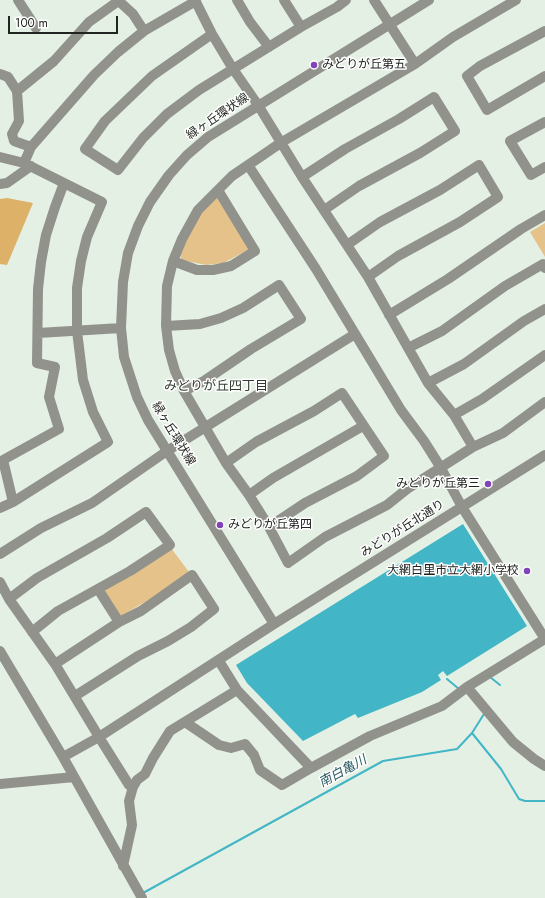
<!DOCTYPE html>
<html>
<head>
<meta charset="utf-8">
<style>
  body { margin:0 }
  #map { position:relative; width:545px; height:898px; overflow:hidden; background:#e4f0e3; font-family:Jost,sans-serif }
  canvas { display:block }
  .scale { position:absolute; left:8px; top:16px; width:110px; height:18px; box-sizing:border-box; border:2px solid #212521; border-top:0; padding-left:5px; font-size:12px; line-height:14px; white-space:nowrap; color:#212521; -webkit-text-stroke:3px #fff; paint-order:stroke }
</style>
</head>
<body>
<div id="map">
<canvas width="545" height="898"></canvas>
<div class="scale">100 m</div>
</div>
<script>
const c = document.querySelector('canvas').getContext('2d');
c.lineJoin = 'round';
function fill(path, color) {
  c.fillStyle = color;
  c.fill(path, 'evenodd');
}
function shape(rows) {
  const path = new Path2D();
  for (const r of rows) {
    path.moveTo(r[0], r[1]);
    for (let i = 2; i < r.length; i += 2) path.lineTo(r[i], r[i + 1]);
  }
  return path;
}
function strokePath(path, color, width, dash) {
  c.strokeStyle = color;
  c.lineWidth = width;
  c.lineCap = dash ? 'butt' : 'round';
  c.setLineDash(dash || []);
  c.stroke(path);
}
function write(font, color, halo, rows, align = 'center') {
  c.font = font + ' Jost,"Noto Sans JP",sans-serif';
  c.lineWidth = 3;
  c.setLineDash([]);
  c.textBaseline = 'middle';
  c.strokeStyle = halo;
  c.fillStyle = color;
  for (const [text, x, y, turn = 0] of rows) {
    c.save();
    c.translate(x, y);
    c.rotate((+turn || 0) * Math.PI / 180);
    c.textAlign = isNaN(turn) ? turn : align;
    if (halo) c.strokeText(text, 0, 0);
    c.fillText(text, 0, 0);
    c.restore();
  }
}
fill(shape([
  [216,195,250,246,248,250,223,263,206,265,182,260,180,255,195,220],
  [545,223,545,257,530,232],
  [171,548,189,572,152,598,119,617,102,589]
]), '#e5c28a');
fill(shape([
  [7,198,33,203,7,265,0,264,0,199]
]), '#ddb168');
fill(shape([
  [463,524,527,626,447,676,443,671,438,675,441,680,422,692,358,718,355,714,303,741,247,683,236,665]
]), '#42b5c6');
strokePath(shape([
  [490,677,500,685],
  [447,679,459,689],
  [472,733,501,769,519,799,525,801,545,801],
  [143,893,383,761,457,749,472,733,484,714]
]), '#42b5c6', 2);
strokePath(shape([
  [18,0,36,28],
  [195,0,212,34,233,69,258,105,302,177,368,277,428,383,454,415,473,447],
  [237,0,250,22,269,47],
  [284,0,301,27],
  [374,0,415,64],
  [516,0,453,37,415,64,282,142,232,176,198,210,182,239,173,261,167,286,166,326,169,350,175,371,184,391,226,463,249,495,269,527,288,563,325,537,387,505,407,489,473,447,503,433,545,402],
  [545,31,480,66,467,76,487,110,545,76],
  [212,34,152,76,105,121,85,149,118,170,143,138,167,114,199,90,301,27,337,7,346,0],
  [0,74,8,77,17,91],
  [545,122,510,141,531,175,545,167],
  [31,147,14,141,12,134,19,121,17,91,54,61,89,22,117,2,121,3,133,14,144,31],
  [0,157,24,163],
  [302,177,345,149,399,119,434,97,455,131,420,153,359,186,324,210],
  [0,184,7,183,31,166],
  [347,245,380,222,440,190,479,165,498,197,460,222,398,256,368,277],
  [173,261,197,270,213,270,231,266,255,251,218,190],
  [389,315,448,279,521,229,545,215],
  [166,326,200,324,221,318,243,308,279,285,301,319,251,349,204,381,184,391],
  [38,333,121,328],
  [408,348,442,331,505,286,543,264,545,268],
  [428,383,464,364,524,321,545,309],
  [454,415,482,399,545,355],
  [226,463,256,442,314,411,342,393,384,456,357,476,305,503,269,527],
  [249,495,273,478,363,426],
  [13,502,3,460,59,429,49,397,55,367,37,363,38,289,41,262,46,235,55,207,64,183],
  [0,508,13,502,108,442,93,412,83,380,77,331,77,288,81,261,87,237,102,202,24,163,31,147,94,75,118,52,144,31,196,1],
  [0,554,41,528,92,503,167,451,355,334],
  [0,582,9,599,55,664,99,737,129,785,133,787],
  [98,589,119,622],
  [9,599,37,578,107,538,146,512,170,545,130,571,58,611,32,632],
  [274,624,148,420,137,397,124,357,121,328,123,282,128,253,138,226,150,202,169,175,187,155,208,137,429,0],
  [0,651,63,757,142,898],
  [219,661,237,690,311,768,370,736,442,706,467,687,545,639,462,507,441,468,424,441,401,410,316,269,248,165],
  [55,664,119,622,141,611,192,575,214,609,191,627,168,641,138,656,75,696],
  [467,687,513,742,534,759,545,766],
  [185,722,219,745,231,748,245,744,254,755,260,770,282,785,311,768],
  [63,757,99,737,274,624,545,455],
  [0,784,74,777],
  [123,866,132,825,129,801,133,787,137,780,145,774,153,758,170,731,237,690]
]), '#91928b', 10);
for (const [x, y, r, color] of [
  [314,65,4,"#8243b9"],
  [488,484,4,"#8243b9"],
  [220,525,4,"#8243b9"],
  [527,571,4,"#8243b9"]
]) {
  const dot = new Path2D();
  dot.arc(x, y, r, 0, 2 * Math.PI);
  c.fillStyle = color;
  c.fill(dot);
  strokePath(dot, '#fff', 1.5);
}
write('12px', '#212521', '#fff', [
  ["みどりが丘第五",322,65],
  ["みどりが丘第三",480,484,"right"],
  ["みどりが丘第四",228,525],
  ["大網白里市立大網小学校",519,571,"right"]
], 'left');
write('12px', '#212521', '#fff', [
  ["緑ヶ丘環状線",218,117,-34],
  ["緑ヶ丘環状線",173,434,59],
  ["みどりが丘北通り",403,529,-32]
]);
write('13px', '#313b30', '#fff', [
  ["みどりが丘四丁目",216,387]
]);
write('italic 13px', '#285960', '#fff', [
  ["南白亀川",343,772,-29]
]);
</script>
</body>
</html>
